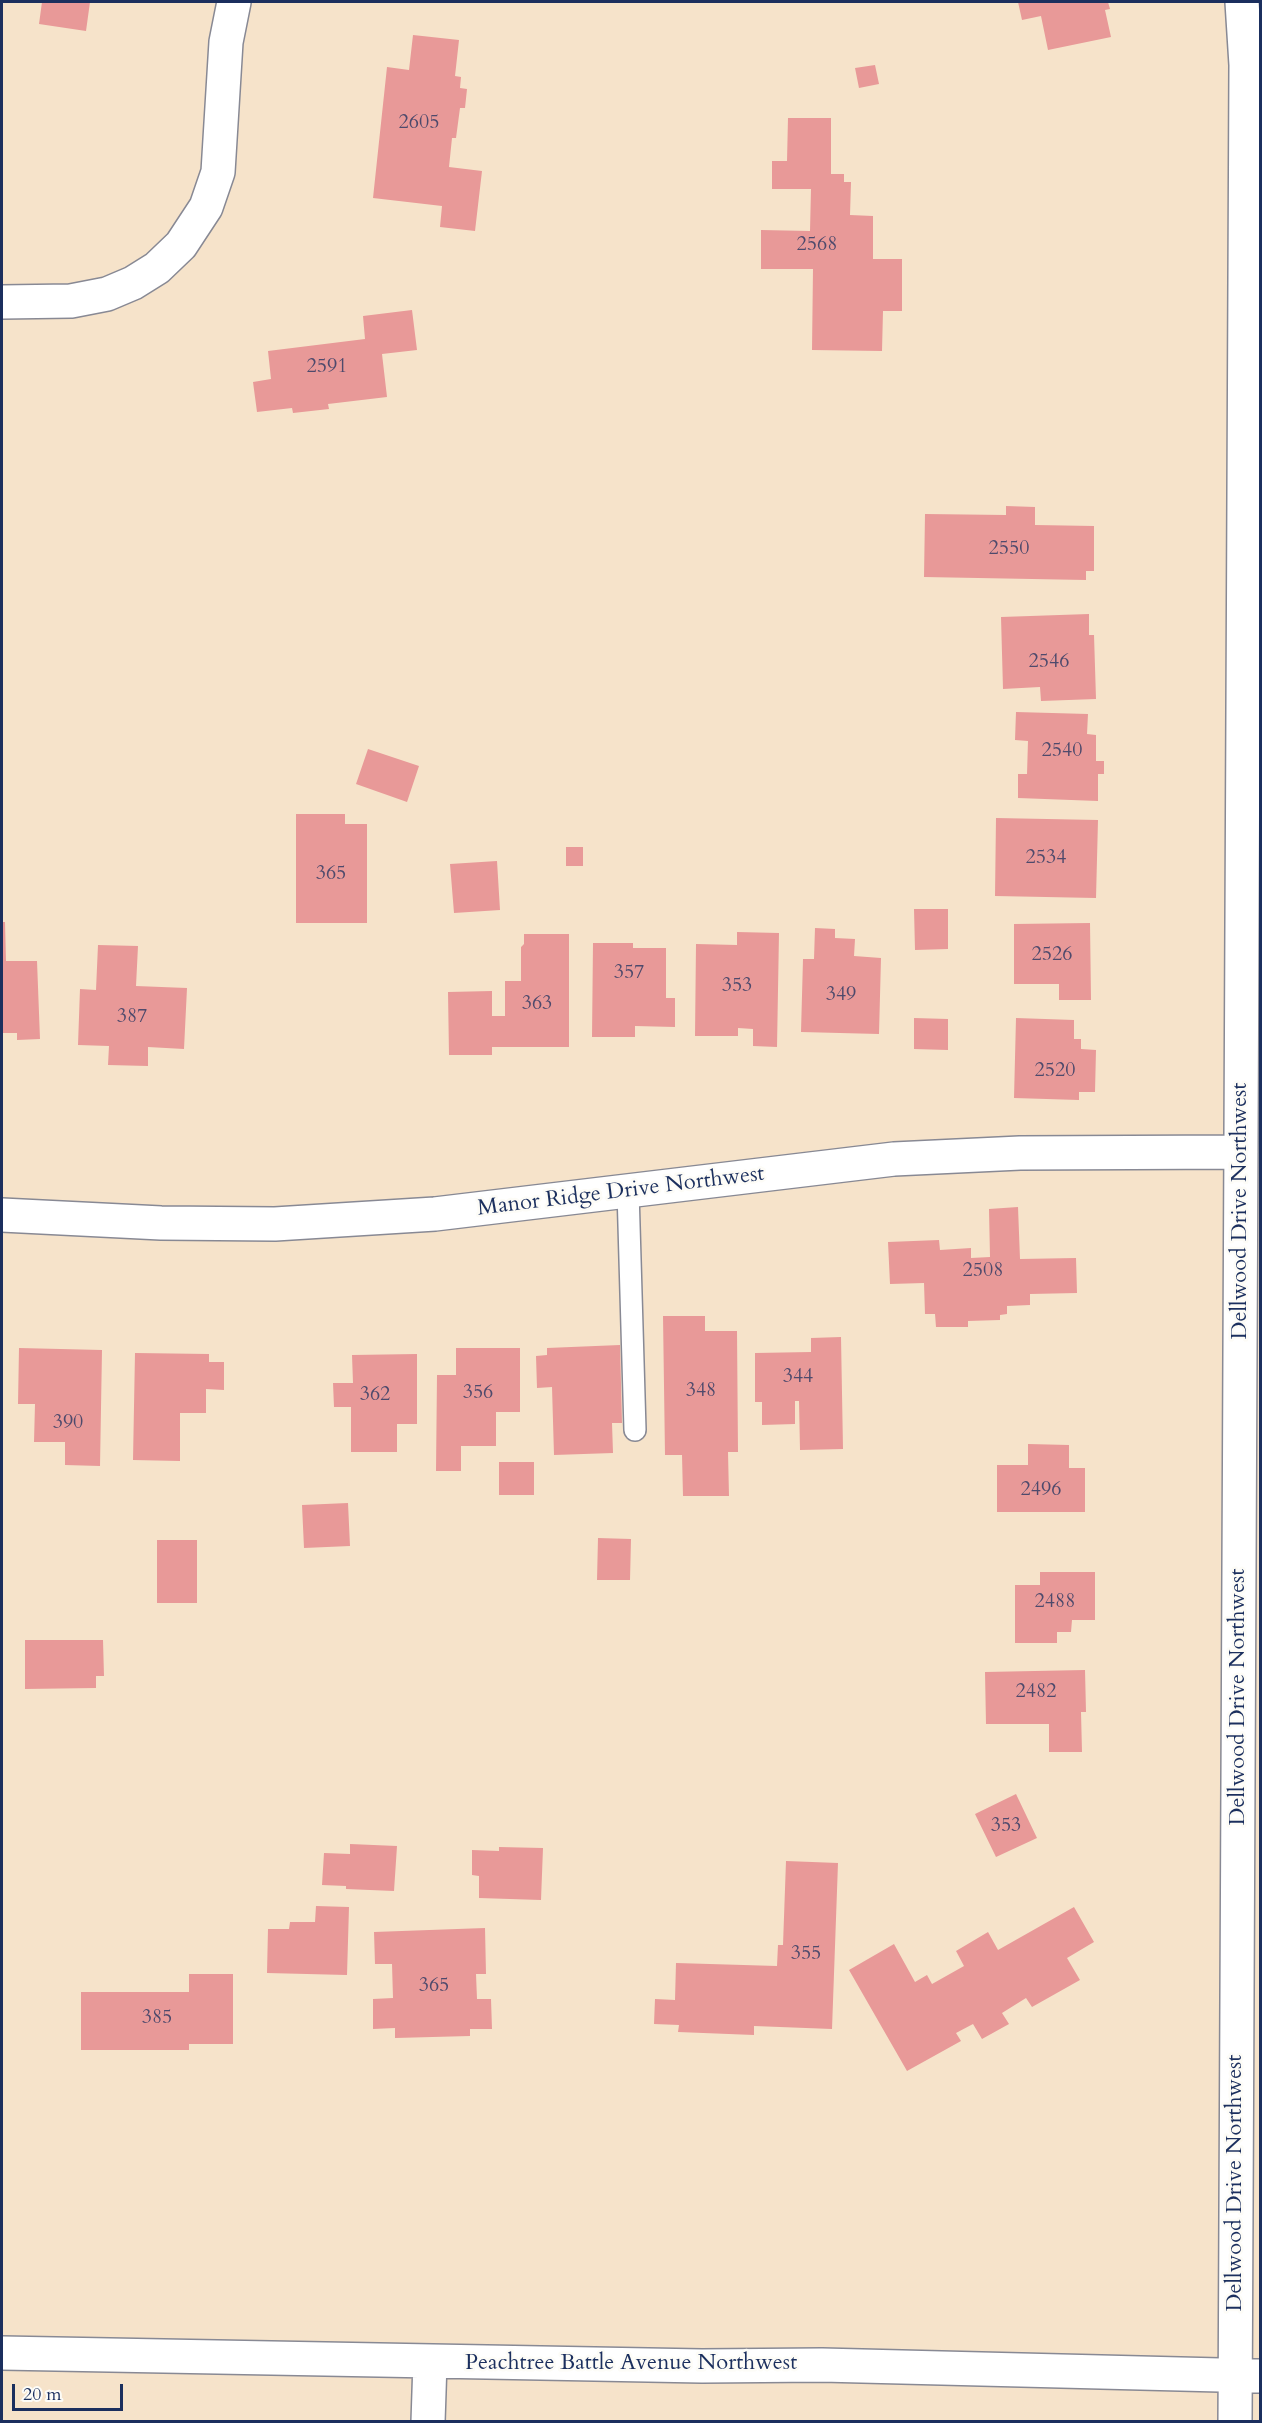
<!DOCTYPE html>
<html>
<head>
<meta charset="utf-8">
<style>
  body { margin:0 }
  #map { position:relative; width:1262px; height:2423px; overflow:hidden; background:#f6e3ca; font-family:Cardo,serif }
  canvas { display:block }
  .frame { position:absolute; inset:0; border:3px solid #1b2f5e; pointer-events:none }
  .scale { position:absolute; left:12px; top:2384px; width:111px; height:27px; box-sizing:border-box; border:3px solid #1b2f5e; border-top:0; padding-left:8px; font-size:18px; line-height:21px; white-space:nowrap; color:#1b2f5e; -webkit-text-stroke:4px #fdfcf7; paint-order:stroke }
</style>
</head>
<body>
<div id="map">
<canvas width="1262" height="2423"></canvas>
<div class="frame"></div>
<div class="scale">20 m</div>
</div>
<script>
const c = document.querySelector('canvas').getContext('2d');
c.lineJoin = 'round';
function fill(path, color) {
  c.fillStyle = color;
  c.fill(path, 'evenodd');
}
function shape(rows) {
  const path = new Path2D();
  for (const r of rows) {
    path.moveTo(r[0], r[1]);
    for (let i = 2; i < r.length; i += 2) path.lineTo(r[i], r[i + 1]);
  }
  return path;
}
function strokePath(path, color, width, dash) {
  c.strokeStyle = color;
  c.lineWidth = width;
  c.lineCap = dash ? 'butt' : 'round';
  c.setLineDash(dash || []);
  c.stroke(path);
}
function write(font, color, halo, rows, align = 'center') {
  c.font = font + ' Cardo,serif';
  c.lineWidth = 5;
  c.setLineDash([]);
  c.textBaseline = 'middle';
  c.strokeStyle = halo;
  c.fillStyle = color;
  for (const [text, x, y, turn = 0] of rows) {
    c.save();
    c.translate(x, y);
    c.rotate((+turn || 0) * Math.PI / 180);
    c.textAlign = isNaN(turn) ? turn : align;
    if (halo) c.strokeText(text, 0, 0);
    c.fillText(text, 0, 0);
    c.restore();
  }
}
fill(shape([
  [42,2,90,2,86,31,39,24],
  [1018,2,1108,2,1110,9,1105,10,1111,37,1048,50,1041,16,1022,20],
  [413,35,459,40,455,76,461,77,460,88,467,89,465,108,460,108,456,138,452,138,449,167,482,171,475,231,440,227,442,206,373,198,387,67,409,70],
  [875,65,879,84,859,88,855,68],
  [788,118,831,118,831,174,844,174,844,182,851,182,850,215,873,216,873,259,902,259,902,311,883,311,882,351,812,350,813,269,761,269,761,230,810,231,811,189,772,189,772,161,787,161],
  [412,310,417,350,382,354,387,397,328,404,329,409,293,413,292,408,257,412,253,382,271,379,268,351,365,339,363,316],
  [1006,506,1035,507,1035,525,1094,526,1094,571,1086,571,1086,580,924,577,925,514,1006,515],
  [1089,614,1089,635,1094,635,1096,699,1041,701,1040,687,1003,689,1001,617],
  [1016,712,1088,714,1087,734,1096,735,1096,761,1104,761,1104,774,1098,774,1098,801,1018,798,1018,774,1027,774,1028,741,1015,740],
  [368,749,419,766,407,802,356,784],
  [296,814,345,814,345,824,367,824,367,923,296,923],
  [996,818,1098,820,1096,898,995,896],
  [566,847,583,847,583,866,566,866],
  [497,861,500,910,454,913,450,864],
  [914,909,948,909,948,949,915,950],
  [2,922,5,922,6,961,37,961,40,1039,17,1040,17,1033,2,1033],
  [1090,923,1091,1000,1059,1000,1059,984,1014,984,1014,924],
  [815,928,835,929,835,938,855,939,854,956,881,958,879,1034,801,1032,803,959,814,959],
  [737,932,779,933,777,1047,753,1046,753,1029,738,1028,738,1036,695,1036,696,944,737,945],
  [524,934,569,934,569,1047,492,1047,492,1055,449,1055,448,992,492,991,492,1016,505,1016,505,981,521,981,521,947,524,944],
  [593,943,633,943,633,948,666,948,666,998,675,998,675,1027,635,1026,635,1037,592,1037],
  [98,945,138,946,136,986,187,988,184,1049,148,1047,148,1066,108,1065,109,1046,78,1045,80,989,96,990],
  [914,1018,948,1019,948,1050,914,1049],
  [1016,1018,1074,1020,1074,1039,1081,1039,1081,1049,1096,1050,1095,1092,1079,1092,1079,1100,1014,1098],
  [1018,1207,1020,1259,1076,1258,1077,1293,1030,1294,1030,1305,1007,1306,1007,1314,1000,1315,1000,1320,968,1321,968,1327,936,1327,935,1314,925,1314,924,1283,890,1284,888,1242,939,1240,940,1250,971,1248,971,1258,990,1257,989,1209],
  [663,1316,705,1316,705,1331,737,1331,738,1452,728,1452,729,1496,683,1496,682,1455,665,1455],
  [841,1337,843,1449,800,1450,799,1401,795,1401,795,1424,762,1425,762,1402,755,1402,755,1353,811,1352,811,1338],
  [620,1345,622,1423,612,1423,613,1453,554,1455,552,1387,537,1388,536,1356,547,1355,547,1348],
  [19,1348,102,1350,100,1466,65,1465,65,1442,34,1442,35,1404,18,1404],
  [456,1348,520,1348,520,1412,496,1412,496,1446,461,1446,461,1471,436,1471,437,1375,456,1375],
  [135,1353,209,1354,209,1362,224,1362,224,1390,206,1389,206,1413,180,1413,180,1461,133,1460],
  [417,1354,417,1424,397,1424,397,1452,351,1452,351,1407,334,1407,333,1383,353,1383,352,1355],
  [1028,1444,1069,1445,1069,1468,1085,1468,1085,1512,997,1512,997,1465,1028,1465],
  [499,1462,534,1462,534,1495,499,1495],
  [348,1503,350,1546,304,1548,302,1505],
  [598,1538,631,1539,630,1580,597,1580],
  [157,1540,197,1540,197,1603,157,1603],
  [1040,1572,1095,1572,1095,1620,1072,1620,1071,1632,1057,1632,1057,1643,1015,1643,1015,1585,1040,1585],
  [25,1640,103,1640,104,1676,96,1676,96,1688,25,1689],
  [1085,1670,1086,1712,1081,1712,1082,1752,1049,1752,1049,1724,986,1724,985,1672],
  [1016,1794,1037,1838,996,1857,975,1814],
  [350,1844,397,1846,394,1891,346,1889,346,1886,322,1885,324,1853,350,1854],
  [499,1847,543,1848,541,1900,479,1898,479,1876,472,1875,472,1850,499,1851],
  [786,1861,838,1863,832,2029,754,2026,754,2035,678,2032,679,2025,654,2024,655,1999,675,2000,676,1963,777,1966,778,1945,783,1945],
  [316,1906,349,1907,347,1975,267,1973,268,1929,289,1929,290,1922,315,1922],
  [1074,1907,1094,1942,1067,1958,1080,1980,1032,2007,1026,1998,1002,2013,1009,2024,982,2039,973,2024,956,2033,961,2041,907,2071,849,1970,894,1944,915,1982,927,1975,932,1984,964,1966,956,1951,988,1932,998,1950],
  [485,1928,486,1974,476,1974,477,1999,491,1999,492,2029,470,2029,470,2036,395,2038,395,2028,373,2029,373,1999,393,1998,392,1964,375,1964,374,1932],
  [189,1974,233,1974,233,2044,189,2044,189,2050,81,2050,81,1992,189,1992]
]), '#e89998');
const lane = shape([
  [628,1191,635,1430]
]);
const street = shape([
  [2,302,71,301,107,294,133,283,157,268,181,245,206,207,218,172,226,42,234,2],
  [2,1215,161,1223,275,1224,435,1214,894,1159,1020,1153,1241,1152],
  [2,2353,702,2366,822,2365,1260,2376],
  [428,2422,430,2362],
  [1235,2422,1246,65,1242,2]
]);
strokePath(lane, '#888994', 24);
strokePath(street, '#888994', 36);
strokePath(lane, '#fff', 21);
strokePath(street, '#fff', 33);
write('20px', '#4e4a6c', null, [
  ["2605",419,123],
  ["2568",817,245],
  ["2591",327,367],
  ["2550",1009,549],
  ["2546",1049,662],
  ["2540",1062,751],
  ["2534",1046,858],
  ["365",331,874],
  ["2526",1052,955],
  ["357",629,973],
  ["353",737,986],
  ["349",841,995],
  ["363",537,1004],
  ["387",132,1017],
  ["2520",1055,1071],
  ["2508",983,1271],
  ["344",798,1377],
  ["348",701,1391],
  ["356",478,1393],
  ["362",375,1395],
  ["390",68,1423],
  ["2496",1041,1490],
  ["2488",1055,1602],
  ["2482",1036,1692],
  ["353",1006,1826],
  ["355",806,1954],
  ["365",434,1986],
  ["385",157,2018]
]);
write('22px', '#1b2f5e', '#fdfcf7', [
  ["Manor Ridge Drive Northwest",621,1192,-7],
  ["Dellwood Drive Northwest",1241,1211,-90],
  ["Dellwood Drive Northwest",1239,1697,-90],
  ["Dellwood Drive Northwest",1236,2183,-90],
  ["Peachtree Battle Avenue Northwest",631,2364]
]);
</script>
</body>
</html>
